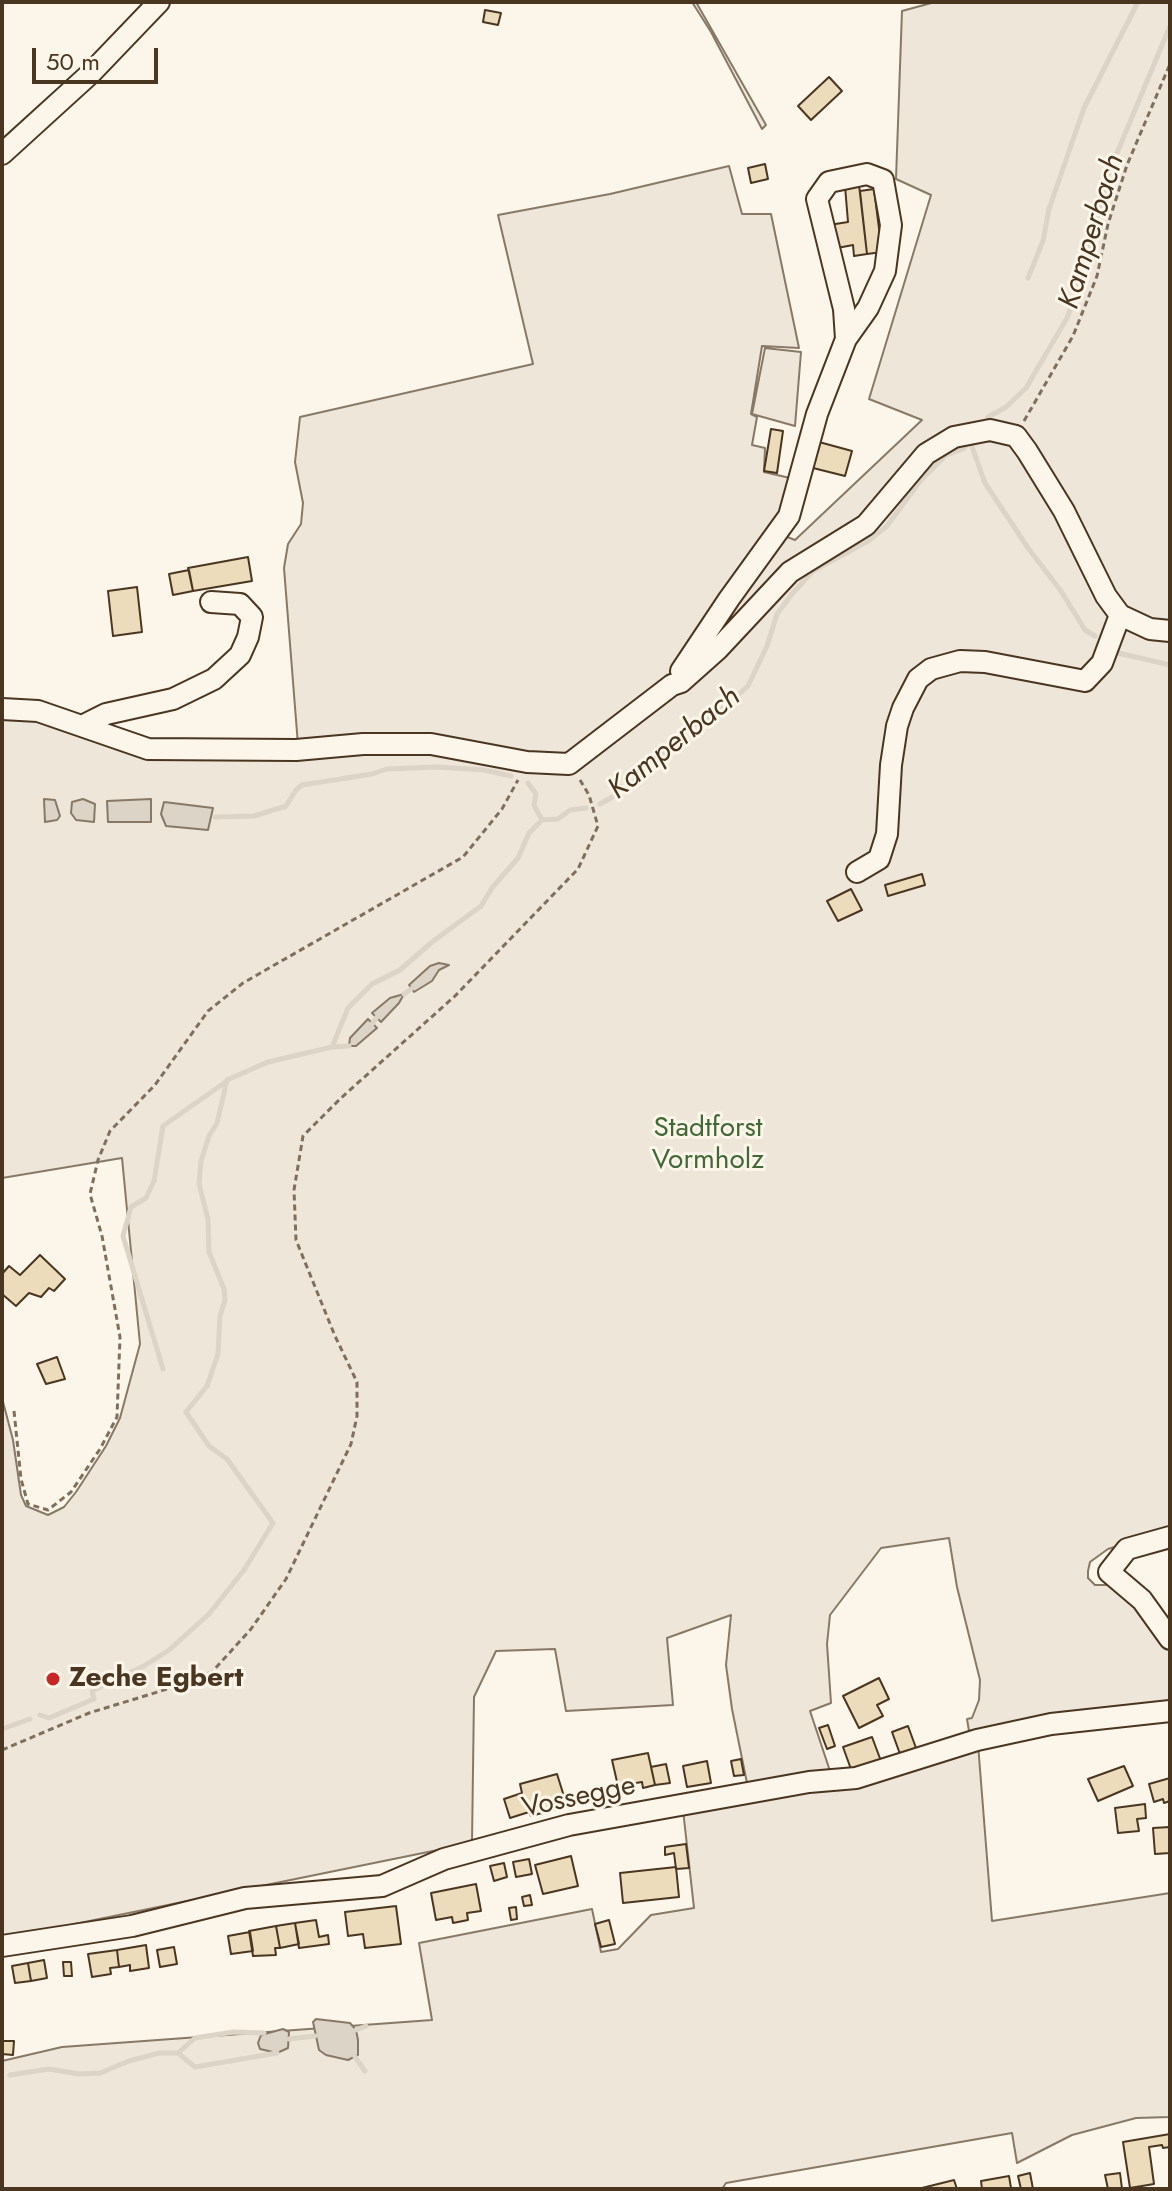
<!DOCTYPE html>
<html>
<head>
<meta charset="utf-8">
<style>
  body { margin:0 }
  #map { position:relative; width:1172px; height:2191px; overflow:hidden; background:#fbf6e9; font-family:Jost,sans-serif }
  canvas { display:block }
  .frame { position:absolute; inset:0; border:4px solid #4a3520; pointer-events:none }
  .scale { position:absolute; left:32px; top:48px; width:126px; height:36px; box-sizing:border-box; border:4px solid #4a3520; border-top:0; padding-left:10px; font-size:24px; line-height:28px; white-space:nowrap; color:#4a3520; -webkit-text-stroke:6px #fbf6e9; paint-order:stroke }
</style>
</head>
<body>
<div id="map">
<canvas width="1172" height="2191"></canvas>
<div class="frame"></div>
<div class="scale">50 m</div>
</div>
<script>
const c = document.querySelector('canvas').getContext('2d');
c.lineJoin = 'round';
function fill(path, color) {
  c.fillStyle = color;
  c.fill(path, 'evenodd');
}
function shape(rows) {
  const path = new Path2D();
  for (const r of rows) {
    path.moveTo(r[0], r[1]);
    for (let i = 2; i < r.length; i += 2) path.lineTo(r[i], r[i + 1]);
  }
  return path;
}
function strokePath(path, color, width, dash) {
  c.strokeStyle = color;
  c.lineWidth = width;
  c.lineCap = dash ? 'butt' : 'round';
  c.setLineDash(dash || []);
  c.stroke(path);
}
function write(font, color, halo, rows, align = 'center') {
  c.font = font + ' Jost,sans-serif';
  c.lineWidth = 6;
  c.setLineDash([]);
  c.textBaseline = 'middle';
  c.strokeStyle = halo;
  c.fillStyle = color;
  for (const [text, x, y, turn = 0] of rows) {
    c.save();
    c.translate(x, y);
    c.rotate((+turn || 0) * Math.PI / 180);
    c.textAlign = isNaN(turn) ? turn : align;
    if (halo) c.strokeText(text, 0, 0);
    c.fillText(text, 0, 0);
    c.restore();
  }
}
const green = shape([
  [692,2,696,2,766,125,762,129,711,32,692,2],
  [935,2,1170,2,1170,1530,1108,1549,1090,1562,1088,1571,1088,1578,1095,1585,1109,1585,1120,1591,1147,1618,1170,1651,1170,1704,1047,1720,970,1737,967,1719,972,1718,979,1700,980,1680,957,1587,949,1538,881,1548,830,1615,827,1644,831,1703,810,1711,831,1774,748,1788,732,1709,726,1665,731,1615,667,1638,673,1705,566,1711,555,1649,496,1651,474,1697,472,1843,65,1926,2,1936,2,1398,13,1440,21,1495,26,1506,48,1515,64,1507,76,1492,106,1446,120,1418,140,1344,122,1158,2,1178,2,712,32,713,147,752,295,753,429,746,530,765,572,766,606,742,666,694,664,689,574,754,512,755,427,737,298,745,284,568,288,544,301,524,303,503,295,462,300,417,533,364,498,215,610,194,729,166,742,214,771,214,799,348,762,346,751,414,757,417,752,445,765,448,764,472,790,478,777,533,795,540,922,420,869,399,931,195,896,179,902,11,935,2],
  [765,348,801,352,795,426,752,414,765,348],
  [978,1744,992,1921,1170,1893,1170,2117,1136,2118,1072,2135,1017,2163,1012,2133,726,2183,722,2189,2,2189,2,2061,62,2047,432,2020,419,1943,592,1909,601,1952,618,1949,651,1915,694,1908,683,1810,978,1744]
]);
fill(green, '#ede6d9');
strokePath(green, '#887966', 2);
const water = shape([
  [44,799,55,800,60,816,57,820,45,822,44,799],
  [83,799,95,804,94,822,76,820,71,813,72,802,83,799],
  [151,799,151,822,108,822,107,801,151,799],
  [164,802,213,808,208,830,166,826,161,814,164,802],
  [439,963,449,965,439,970,432,981,414,992,409,985,430,966,439,963],
  [404,994,399,1003,381,1022,372,1013,390,998,404,994],
  [368,1019,377,1028,356,1046,349,1046,350,1038,368,1019],
  [316,2019,350,2023,356,2030,358,2040,358,2055,348,2060,326,2055,319,2050,313,2022,316,2019],
  [283,2029,289,2032,288,2048,277,2053,260,2049,258,2043,261,2035,283,2029]
]);
fill(water, '#dcd4c6');
strokePath(water, '#887966', 2);
strokePath(shape([
  [1028,278,1043,241,1049,209,1084,108,1138,2],
  [988,417,1006,407,1026,388,1067,318,1085,268,1107,177,1170,26],
  [1114,652,1170,665],
  [528,783,536,794,534,805,542,820],
  [600,804,629,788,685,728,711,719,748,686,767,646,777,614,792,594,813,571,868,541,887,526,921,480,946,455,963,449,970,441,985,483,1028,548,1061,591,1085,630,1095,636],
  [215,817,254,816,286,806,296,790,302,785,372,774,387,769,437,767,484,770,511,776],
  [404,994,411,989],
  [372,1024,377,1017],
  [333,1047,349,1046],
  [163,1369,123,1236,131,1207,146,1198,154,1181,163,1126,227,1081],
  [40,1715,49,1718,94,1699,92,1691,144,1666,169,1650,209,1614,244,1570,273,1523,227,1459,209,1446,186,1412,207,1386,218,1354,220,1316,225,1300,224,1289,209,1252,208,1219,199,1184,201,1161,209,1136,217,1123,227,1080,268,1062,332,1047,348,1008,372,984,400,970,432,942,481,906,492,888,518,858,529,833,542,820,558,819,570,810,586,808],
  [2,1729,30,1719],
  [356,2030,366,2026],
  [289,2039,315,2036],
  [178,2053,195,2038,233,2032,264,2033],
  [355,2057,365,2071],
  [10,2075,49,2069,79,2074,100,2073,129,2061,159,2053,178,2053,195,2067,277,2053]
]), '#dcd4c6', 5);
const building = shape([
  [485,10,501,13,498,25,483,22,485,10],
  [829,77,842,91,811,120,798,106,829,77],
  [765,164,768,179,751,183,748,168,765,164],
  [859,185,867,254,854,256,853,245,832,249,829,225,848,222,845,186,859,185],
  [874,189,882,252,867,254,860,191,874,189],
  [771,429,783,431,777,473,764,471,771,429],
  [819,442,852,451,845,476,813,468,819,442],
  [248,557,252,581,193,591,188,568,248,557],
  [189,570,193,591,173,595,169,574,189,570],
  [137,587,142,632,113,636,108,591,137,587],
  [922,874,925,885,888,896,885,885,922,874],
  [851,889,862,910,838,921,827,901,851,889],
  [40,1255,65,1279,54,1291,49,1288,41,1297,29,1293,16,1306,2,1294,2,1274,9,1266,20,1275,40,1255],
  [57,1357,65,1379,46,1384,37,1364,57,1357],
  [879,1678,889,1699,877,1705,883,1716,859,1728,843,1696,879,1678],
  [828,1725,835,1746,827,1749,819,1728,828,1725],
  [908,1726,916,1748,900,1754,892,1732,908,1726],
  [872,1737,881,1761,852,1772,843,1747,872,1737],
  [648,1753,655,1785,643,1788,642,1782,618,1786,612,1760,648,1753],
  [741,1759,744,1775,734,1776,731,1761,741,1759],
  [707,1761,711,1783,687,1787,683,1766,707,1761],
  [666,1764,670,1783,655,1785,651,1767,666,1764],
  [1124,1766,1133,1786,1098,1801,1088,1779,1124,1766],
  [557,1774,567,1806,531,1816,529,1812,510,1818,504,1799,522,1793,520,1784,557,1774],
  [1170,1778,1170,1801,1164,1803,1163,1799,1154,1802,1149,1784,1170,1778],
  [1145,1804,1146,1818,1137,1819,1139,1831,1118,1833,1115,1808,1145,1804],
  [1170,1827,1170,1853,1155,1854,1153,1828,1170,1827],
  [686,1844,689,1868,676,1869,674,1853,665,1855,665,1847,686,1844],
  [571,1856,578,1886,543,1894,535,1865,571,1856],
  [529,1859,532,1874,516,1877,513,1862,529,1859],
  [504,1863,507,1877,494,1881,490,1866,504,1863],
  [676,1867,679,1897,623,1903,620,1873,676,1867],
  [476,1884,481,1911,467,1913,468,1920,453,1923,452,1917,436,1920,431,1893,476,1884],
  [530,1895,532,1905,524,1906,522,1897,530,1895],
  [396,1906,401,1944,365,1948,363,1934,348,1936,345,1912,396,1906],
  [516,1907,517,1919,511,1920,509,1908,516,1907],
  [316,1920,319,1937,328,1935,329,1944,299,1948,295,1923,316,1920],
  [609,1920,615,1944,601,1947,595,1924,609,1920],
  [295,1923,299,1944,280,1948,276,1926,295,1923],
  [276,1926,280,1948,275,1948,276,1955,253,1956,249,1931,276,1926],
  [250,1932,253,1951,231,1954,228,1936,250,1932],
  [146,1945,149,1968,130,1971,130,1965,119,1967,117,1950,146,1945],
  [174,1947,177,1964,160,1967,157,1950,174,1947],
  [117,1950,119,1967,110,1968,111,1974,92,1977,88,1954,117,1950],
  [44,1960,47,1978,31,1981,28,1963,44,1960],
  [63,1962,71,1962,72,1976,64,1976,63,1962],
  [28,1963,31,1981,15,1983,12,1966,28,1963],
  [2,2041,14,2041,13,2055,2,2054,2,2041],
  [1170,2134,1170,2147,1163,2148,1162,2145,1149,2147,1154,2184,1130,2188,1123,2142,1170,2134],
  [1030,2173,1033,2189,1021,2189,1018,2176,1030,2173],
  [1120,2173,1122,2189,1108,2189,1105,2175,1120,2173],
  [1009,2176,1011,2188,982,2189,981,2181,1009,2176],
  [954,2180,957,2189,922,2189,922,2188,954,2180]
]);
fill(building, '#ecdcbc');
strokePath(building, '#4a3520', 2);
const minor = shape([
  [2,154,91,73,159,2],
  [681,671,729,599,789,516,817,414,846,339,868,308,885,271,891,225,883,180,867,174,829,182,817,199,844,309,846,339],
  [2,709,38,711,148,749,296,750,363,744,431,744,527,762,569,764,672,685,681,682,718,649,790,572,866,525,926,454,954,437,990,430,1016,436,1027,451,1064,511,1106,596,1120,615,1150,629,1170,631],
  [84,725,106,714,173,699,214,679,240,655,248,637,252,617,240,604,211,602],
  [857,872,879,859,887,834,891,765,897,726,903,708,918,679,931,669,960,661,985,662,1085,681,1102,663,1120,615],
  [1170,1537,1127,1549,1109,1572,1142,1600,1170,1639],
  [2,1946,132,1926,245,1898,382,1886,444,1859,569,1825,809,1782,856,1778,977,1740,1051,1724,1170,1711]
]);
strokePath(minor, '#4a3520', 24);
strokePath(shape([
  [1024,421,1073,336,1097,276,1108,224,1127,165,1170,64],
  [14,1411,21,1479,28,1504,48,1510,71,1492,100,1449,117,1417,120,1337,102,1236,90,1194,98,1160,110,1131,155,1085,208,1011,243,983,463,857,502,809,518,780],
  [2,1750,89,1713,174,1687,212,1672,251,1629,286,1579,351,1444,357,1416,357,1382,335,1336,296,1240,294,1190,303,1136,341,1098,455,996,578,869,598,826,589,795,580,780]
]), '#7f6f5c', 3, [6, 4]);
strokePath(minor, '#fbf6e9', 20);
for (const [x, y, r, color] of [
  [53,1679,8,"#c62828"]
]) {
  const dot = new Path2D();
  dot.arc(x, y, r, 0, 2 * Math.PI);
  c.fillStyle = color;
  c.fill(dot);
  strokePath(dot, '#fbf6e9', 3);
}
write('28px', '#436837', '#fbf6e9', [
  ["Stadtforst",708,1129],
  ["Vormholz",708,1161]
]);
write('bold 28px', '#4a3520', '#fbf6e9', [
  ["Zeche Egbert",69,1679]
], 'left');
write('28px', '#4a3520', '#fbf6e9', [
  ["Vossegge",579,1798,-12]
]);
write('italic 30px', '#4a3520', '#fbf6e9', [
  ["Kamperbach",1093,232,-73],
  ["Kamperbach",675,744,-39]
]);
</script>
</body>
</html>
